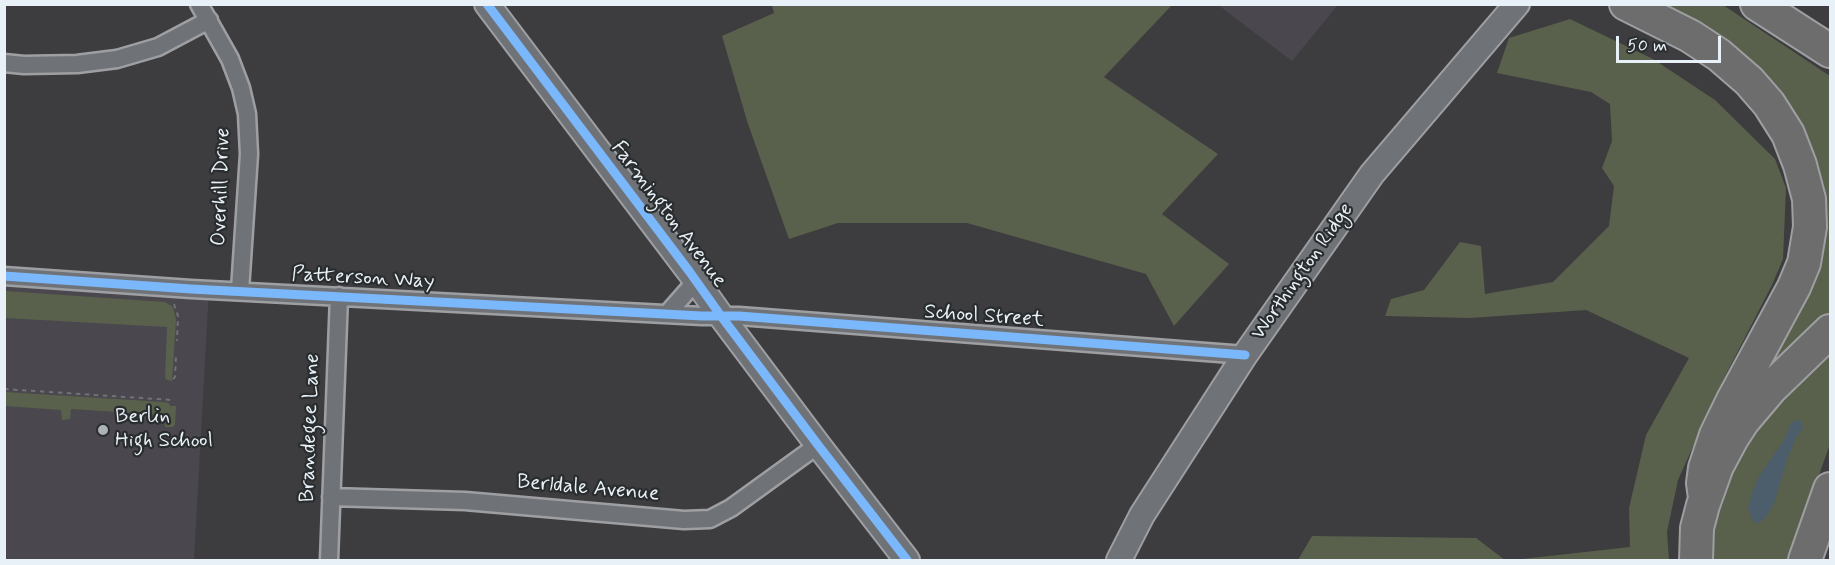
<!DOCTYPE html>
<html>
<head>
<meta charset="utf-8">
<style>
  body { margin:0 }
  #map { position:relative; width:1835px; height:565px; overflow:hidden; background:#3d3c3f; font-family:Mynerve,sans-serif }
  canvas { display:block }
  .frame { position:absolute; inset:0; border:6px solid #e8f1f8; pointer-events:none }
  .scale { position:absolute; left:1616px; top:36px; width:105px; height:27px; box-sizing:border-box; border:3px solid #e8f1f8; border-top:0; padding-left:8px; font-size:18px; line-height:21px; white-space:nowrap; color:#e8f1f8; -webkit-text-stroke:4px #2a2d2e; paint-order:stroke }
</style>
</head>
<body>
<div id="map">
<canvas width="1835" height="565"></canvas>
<div class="frame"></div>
<div class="scale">50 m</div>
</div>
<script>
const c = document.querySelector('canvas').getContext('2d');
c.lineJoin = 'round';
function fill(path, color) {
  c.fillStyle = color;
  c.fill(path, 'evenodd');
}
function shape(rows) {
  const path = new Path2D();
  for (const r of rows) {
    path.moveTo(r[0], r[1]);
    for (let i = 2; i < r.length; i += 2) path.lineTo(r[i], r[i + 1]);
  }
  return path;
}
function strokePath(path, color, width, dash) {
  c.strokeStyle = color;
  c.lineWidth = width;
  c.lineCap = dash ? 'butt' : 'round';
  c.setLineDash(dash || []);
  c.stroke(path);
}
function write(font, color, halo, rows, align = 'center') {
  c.font = font + ' Mynerve,sans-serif';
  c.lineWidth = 4.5;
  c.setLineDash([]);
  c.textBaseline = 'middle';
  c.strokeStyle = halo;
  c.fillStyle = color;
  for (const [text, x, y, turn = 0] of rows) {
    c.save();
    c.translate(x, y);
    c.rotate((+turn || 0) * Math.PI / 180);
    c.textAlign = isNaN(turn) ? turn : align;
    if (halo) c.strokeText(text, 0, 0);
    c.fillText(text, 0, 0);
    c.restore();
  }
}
fill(shape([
  [1218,5,1338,5,1292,61],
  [4,278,209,289,194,560,5,560]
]), '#4a474e');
fill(shape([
  [772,5,1172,5,1104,77,1218,154,1162,214,1229,264,1174,326,1146,274,967,223,838,223,789,239,748,124,722,36,774,13],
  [1642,5,1723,5,1830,76,1830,315,1746,404,1815,262,1792,127],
  [1570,19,1653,59,1715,100,1775,159,1786,188,1783,259,1772,285,1723,380,1678,480,1667,532,1669,560,1513,560,1630,547,1629,508,1646,435,1689,358,1586,310,1470,318,1385,316,1391,299,1424,290,1460,242,1481,246,1485,294,1553,282,1609,226,1614,186,1602,168,1612,141,1610,104,1591,92,1497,73,1509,38],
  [5,291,165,302,173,307,176,320,172,381,167,380,165,378,167,327,5,318],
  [1830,347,1830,444,1789,560,1708,560,1713,515,1744,442,1773,405],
  [5,392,163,402,169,403,170,406,176,406,175,425,173,427,165,427,164,415,71,409,70,419,62,420,61,410,5,406],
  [1312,536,1476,538,1505,560,1298,560]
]), '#59614c');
fill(shape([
  [1797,420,1801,421,1803,428,1797,436,1788,457,1774,503,1766,517,1760,522,1754,523,1748,509,1752,493,1759,476,1783,442,1791,423]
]), '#4c5d6b');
const street = shape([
  [199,4,230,59,241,88,247,114,249,154,240,290],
  [4,63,24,65,77,64,117,59,158,47,209,20],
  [4,276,191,289,702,316,739,316,1245,355],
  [667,314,696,281],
  [331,497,465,501,684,520,710,519,731,508,818,445],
  [329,560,339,296]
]);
const secondary = shape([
  [487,4,689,271,721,316,818,445,907,560],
  [1119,560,1142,515,1245,355,1372,174,1517,4]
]);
const highway = shape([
  [1626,4,1690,36,1719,55,1749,81,1769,104,1788,134,1800,165,1809,199,1810,227,1804,263,1794,287,1733,400,1716,435,1705,468,1703,483,1705,498],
  [1757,4,1830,51],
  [1696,560,1697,528,1703,505,1717,466,1732,438,1743,421,1771,388,1830,331],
  [1805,560,1830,489]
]);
strokePath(street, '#9e9fa2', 21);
strokePath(secondary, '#9e9fa2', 28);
strokePath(highway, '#9e9fa2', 36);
strokePath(shape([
  [174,304,178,316,177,341],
  [173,379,175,377,176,356],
  [4,389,172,400]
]), '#707273', 2, [4.5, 4.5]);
strokePath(street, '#6f7276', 16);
strokePath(secondary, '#6f7276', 24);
strokePath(highway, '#6c6d6c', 32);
strokePath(shape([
  [487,4,689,271,721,316,818,445,907,560],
  [4,276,191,289,702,316,739,316,1245,355]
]), '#7ab7fb', 9);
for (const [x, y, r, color] of [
  [103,430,6,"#acb2b7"]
]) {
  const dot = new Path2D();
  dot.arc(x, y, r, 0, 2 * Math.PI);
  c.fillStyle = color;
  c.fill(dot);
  strokePath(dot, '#2a2d2e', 2);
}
write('21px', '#e8f1f8', '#2a2d2e', [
  ["Overhill Drive",222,187,-88],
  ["Farmington Avenue",668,215,53],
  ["Worthington Ridge",1303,272,-55],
  ["Patterson Way",363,279,3],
  ["School Street",984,317,4],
  ["Brandegee Lane",311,428,-88],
  ["Berldale Avenue",588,489,5]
]);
write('21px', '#e8f1f8', '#2a2d2e', [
  ["Berlin",115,418],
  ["High School",115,442]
], 'left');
</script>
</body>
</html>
